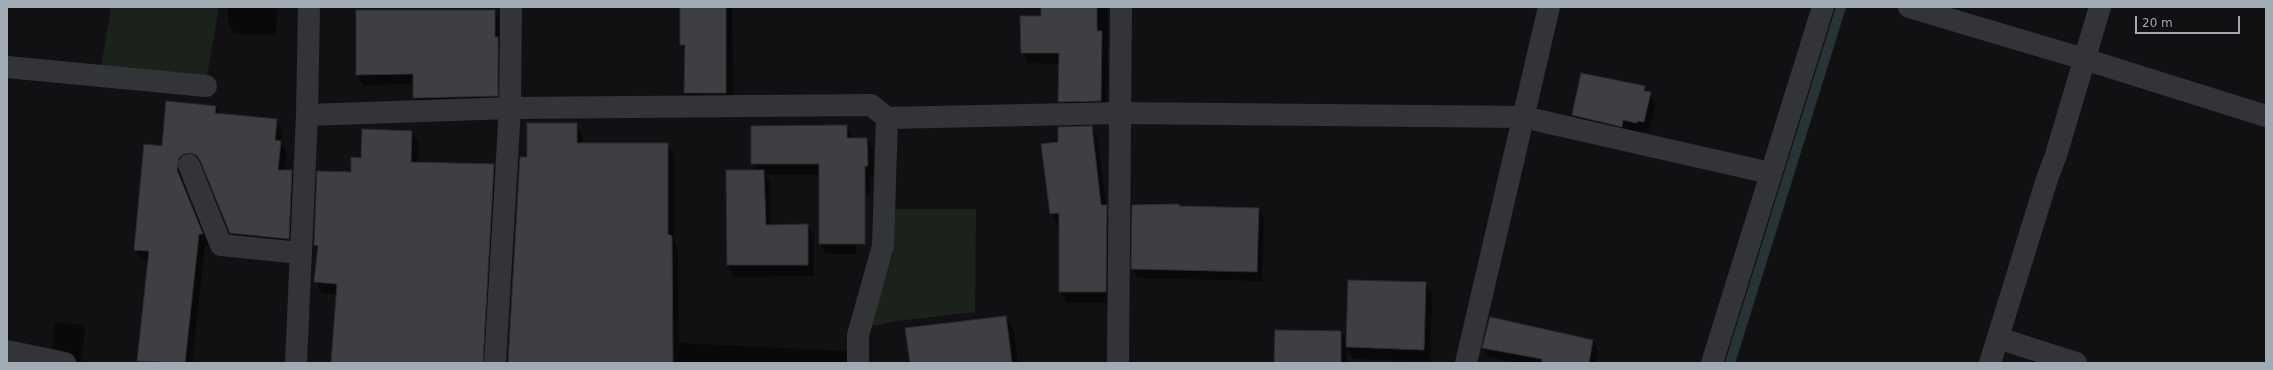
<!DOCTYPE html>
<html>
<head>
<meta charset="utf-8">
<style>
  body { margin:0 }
  #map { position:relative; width:2273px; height:370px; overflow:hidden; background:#111113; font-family:"DejaVu Sans",sans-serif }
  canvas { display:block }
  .frame { position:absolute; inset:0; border:8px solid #a1abb4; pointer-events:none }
  .scale { position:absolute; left:2135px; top:16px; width:105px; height:18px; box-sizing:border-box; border:2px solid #a1abb4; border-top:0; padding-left:5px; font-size:12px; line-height:14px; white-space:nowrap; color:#a1abb4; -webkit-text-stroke:3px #0c0c0e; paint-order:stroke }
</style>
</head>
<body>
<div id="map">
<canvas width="2273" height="370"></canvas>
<div class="frame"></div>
<div class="scale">20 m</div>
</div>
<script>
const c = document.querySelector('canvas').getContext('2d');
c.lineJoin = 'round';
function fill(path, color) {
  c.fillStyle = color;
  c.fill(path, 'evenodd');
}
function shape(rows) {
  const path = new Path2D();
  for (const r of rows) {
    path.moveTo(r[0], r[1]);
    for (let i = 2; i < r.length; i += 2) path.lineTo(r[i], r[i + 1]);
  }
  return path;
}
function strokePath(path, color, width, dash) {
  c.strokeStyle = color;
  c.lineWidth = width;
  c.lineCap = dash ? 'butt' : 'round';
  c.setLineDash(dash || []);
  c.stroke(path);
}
fill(shape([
  [111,7,219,7,207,76,101,67],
  [895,209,976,209,975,312,897,321,867,327,893,256]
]), '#1b221b');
fill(shape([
  [228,7,277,7,276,35,234,34,228,23],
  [681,7,732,7,733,104,692,104,685,93,686,53,681,45],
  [1042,7,1108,7,1107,112,1065,113,1059,102,1059,64,1028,63,1022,52,1042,17],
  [495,11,501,21,503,106,420,108,414,98,414,84,363,85,357,75],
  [1644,87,1656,103,1649,131,1643,130,1643,133,1629,130,1627,136,1579,125,1573,115],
  [216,107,220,114,276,120,282,131,281,143,287,153,285,171,291,171,298,182,295,250,237,244,204,166,197,163,185,169,183,182,209,245,205,245,192,363,139,363,138,360,149,261,142,260,135,249,162,147],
  [141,249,154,251,154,253,141,251],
  [576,124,583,135,583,144,667,144,674,155,674,241,678,249,679,343,845,351,852,363,509,363,528,158],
  [847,126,853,139,867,139,873,149,873,177,870,177,870,195,859,195,856,254,826,254,820,244,820,175,766,175,770,183,771,226,807,225,814,236,814,276,734,277,728,265,727,171,756,171,752,164,752,127],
  [1091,127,1098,139,1106,206,1113,218,1112,303,1067,303,1060,292,1060,225,1058,226,1051,214,1042,145,1059,143],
  [412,132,419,144,418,163,494,165,500,177,489,363,332,363,337,295,322,293,315,281,318,251,315,245,352,173,362,159],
  [1179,207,1258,208,1264,218,1262,281,1138,278,1132,269],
  [1425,283,1432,295,1430,361,1353,359,1347,348,1347,363,1275,363,1341,332,1347,342],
  [1006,317,1014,331,1018,363,910,363],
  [55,322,81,325,85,331,81,363,78,363,76,359,56,354,52,347],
  [1593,341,1598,350,1595,363,1519,363,1489,357,1483,348]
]), '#0007');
strokePath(shape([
  [1730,363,1841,7]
]), '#273337', 10);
const building = shape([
  [680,7,726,7,726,93,684,93,685,45,680,45,680,7],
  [1041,7,1097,7,1097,31,1102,31,1101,101,1058,102,1059,53,1021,53,1020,16,1041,16,1041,7],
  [356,10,495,10,495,37,498,37,498,96,413,98,413,74,356,75,356,10],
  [1581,73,1645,86,1644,91,1651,92,1644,122,1638,121,1637,123,1623,120,1622,127,1572,115,1581,73],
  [166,101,216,106,215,113,277,119,275,140,281,141,278,170,292,170,289,239,230,233,200,160,196,155,190,153,184,154,179,158,177,170,203,234,199,234,185,363,137,361,149,251,134,250,144,144,162,146,166,101],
  [527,123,577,123,577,143,668,143,668,234,672,236,673,363,508,363,520,157,527,157,527,123],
  [847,125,847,138,867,138,868,166,865,166,865,244,819,244,819,164,751,164,751,126,847,125],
  [1092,126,1101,205,1107,205,1106,292,1059,292,1059,213,1050,214,1041,144,1058,142,1058,127,1092,126],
  [362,129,412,131,411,162,494,164,483,363,331,363,337,284,314,282,318,246,314,245,317,171,351,172,351,157,361,158,362,129],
  [726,170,764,170,766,225,808,224,808,265,727,265,726,170],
  [1179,204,1179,206,1259,208,1257,272,1131,269,1132,205,1179,204],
  [1348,280,1426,282,1424,350,1346,347,1348,280],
  [1006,316,1012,363,910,363,905,328,1006,316],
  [1490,317,1593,340,1589,363,1542,363,1542,359,1482,348,1490,317],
  [1275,330,1341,331,1341,363,1274,363,1275,330]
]);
fill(building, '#3d3f43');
strokePath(building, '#2b2c2f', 1);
strokePath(shape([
  [1909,7,2084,59,2266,116],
  [7,67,206,86],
  [307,115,510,108,871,105,887,118,1120,113,1523,117,1770,173],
  [189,165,221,245,301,253],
  [1998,338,2076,363],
  [7,351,65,363],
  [296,363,307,115,309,7],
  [495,363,510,108,511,7],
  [858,363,858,335,883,246,887,118],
  [1118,363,1121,7],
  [1466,363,1549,7],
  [1712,363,1823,7],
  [1990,363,2047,179,2056,155,2100,7]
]), '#323438', 22);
</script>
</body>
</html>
